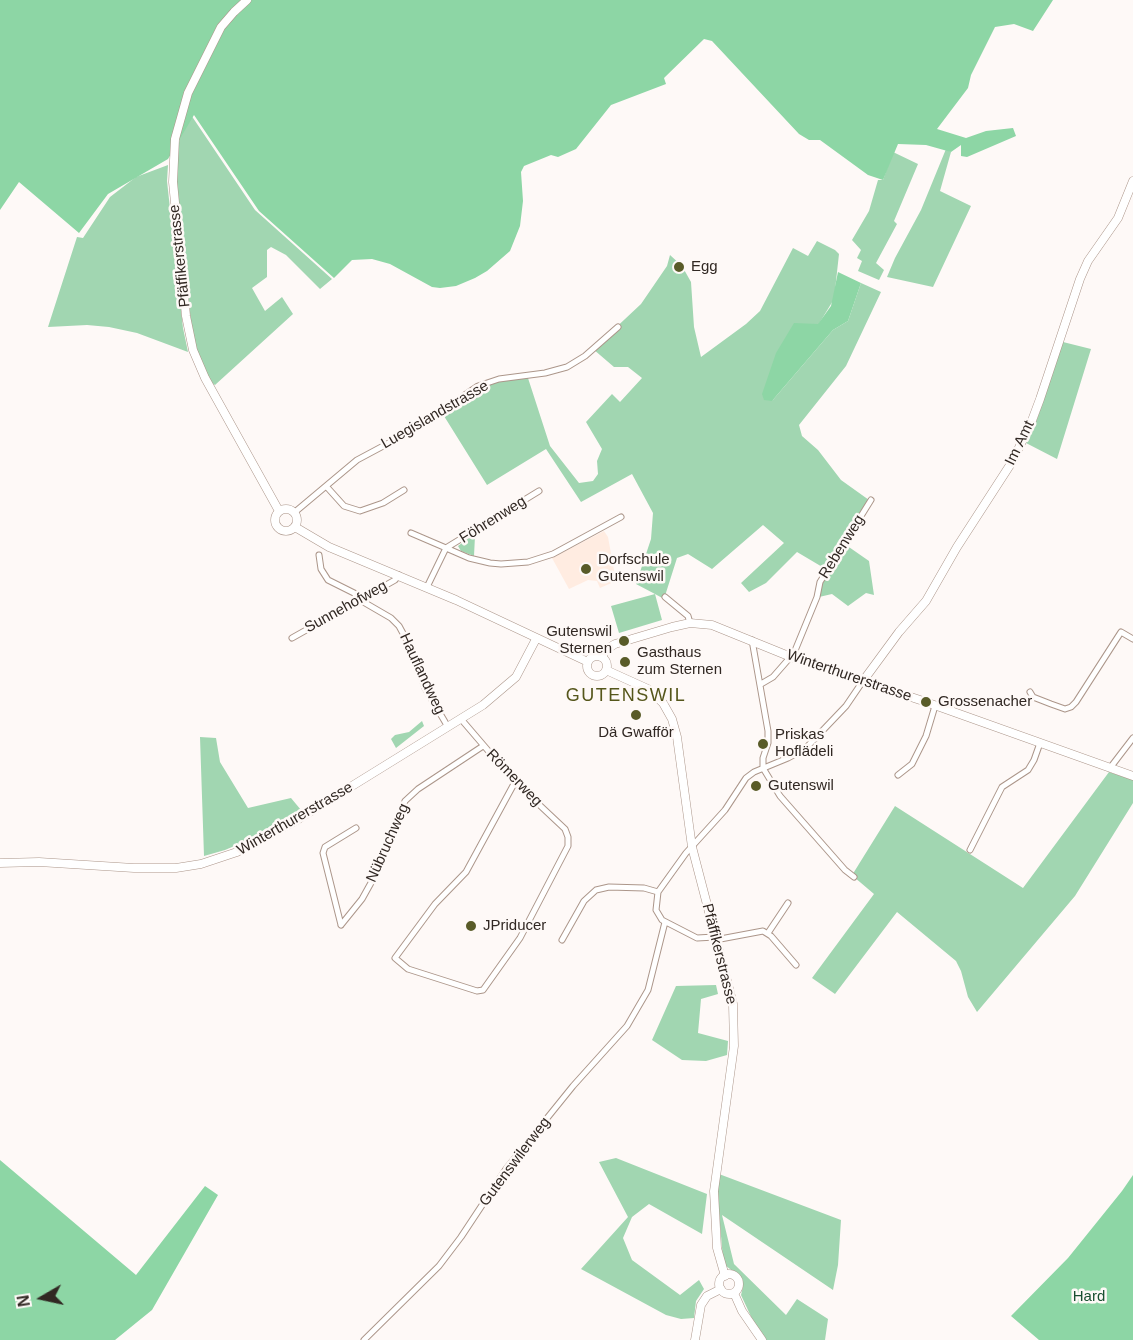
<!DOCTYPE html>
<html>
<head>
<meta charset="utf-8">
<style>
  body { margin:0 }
  #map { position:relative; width:1133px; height:1340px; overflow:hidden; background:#fef9f7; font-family:Arial,sans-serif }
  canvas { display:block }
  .north { position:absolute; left:12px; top:1268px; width:60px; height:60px; -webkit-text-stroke:4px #fef9f7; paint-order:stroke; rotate:261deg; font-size:16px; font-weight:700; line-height:24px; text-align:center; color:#312823 }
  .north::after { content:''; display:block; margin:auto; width:21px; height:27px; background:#312823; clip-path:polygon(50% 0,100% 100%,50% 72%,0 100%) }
</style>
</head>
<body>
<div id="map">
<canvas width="1133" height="1340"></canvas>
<div class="north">N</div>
</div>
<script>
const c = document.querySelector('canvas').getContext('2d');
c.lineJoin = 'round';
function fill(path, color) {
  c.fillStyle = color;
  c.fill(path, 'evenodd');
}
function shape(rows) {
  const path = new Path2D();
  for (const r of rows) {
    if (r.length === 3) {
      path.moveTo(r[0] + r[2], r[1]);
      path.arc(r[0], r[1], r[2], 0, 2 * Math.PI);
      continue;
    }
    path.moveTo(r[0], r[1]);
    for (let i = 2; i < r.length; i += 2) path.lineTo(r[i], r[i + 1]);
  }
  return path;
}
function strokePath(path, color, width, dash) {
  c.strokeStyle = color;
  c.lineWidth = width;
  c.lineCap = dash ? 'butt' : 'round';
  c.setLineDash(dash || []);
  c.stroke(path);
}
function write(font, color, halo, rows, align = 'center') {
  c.font = font + ' Arial,sans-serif';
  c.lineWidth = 5;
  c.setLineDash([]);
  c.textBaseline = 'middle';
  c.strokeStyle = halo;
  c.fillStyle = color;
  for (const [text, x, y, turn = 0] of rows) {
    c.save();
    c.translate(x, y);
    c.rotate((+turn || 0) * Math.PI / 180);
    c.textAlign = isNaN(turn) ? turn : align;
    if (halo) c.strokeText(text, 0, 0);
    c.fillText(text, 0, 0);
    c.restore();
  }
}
fill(shape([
  [604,531,608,537,616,581,600,588,597,581,588,580,569,589,552,558]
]), '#ffece1');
fill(shape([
  [187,109,255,210,332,279,320,289,286,255,271,247,267,250,267,277,252,288,265,311,282,297,293,314,215,385,212,383,198,355,192,332,177,189,177,161,180,134],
  [946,149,951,152,940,191,971,206,933,287,887,277,895,258,921,210],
  [893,152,918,164,894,221,897,224,876,263,884,270,879,280,858,271,862,261,857,258,861,250,852,240,869,211,878,180,883,180],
  [168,165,167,181,183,328,188,352,137,333,109,327,87,325,48,327,77,237,83,238,110,197,136,177],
  [817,241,835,250,839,254,834,299,772,401,833,330,848,321,861,283,881,292,846,366,799,425,802,436,818,450,841,480,869,500,846,545,869,561,874,595,866,593,848,606,832,594,819,597,824,568,797,552,766,583,749,592,741,583,784,543,763,525,712,569,688,554,677,558,664,599,655,594,662,620,619,633,611,606,655,594,636,584,651,539,653,513,632,474,581,502,546,449,487,485,444,416,464,399,479,390,511,376,527,375,550,446,579,483,593,481,598,474,597,461,602,449,586,422,612,394,620,402,642,378,628,367,614,367,593,349,641,304,667,266,670,255,682,266,691,282,694,327,701,357,746,324,760,311,793,248,808,256],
  [1063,342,1091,349,1057,459,1026,443,1037,419],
  [474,534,475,536,474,556,461,551,458,546],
  [422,721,424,726,396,748,391,739,395,735,409,732],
  [200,737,216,738,220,762,248,808,291,798,301,810,253,838,225,850,204,856],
  [1109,772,1133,780,1133,803,1075,896,977,1012,968,997,961,971,956,961,897,912,835,994,812,978,874,894,854,877,854,872,895,806,1023,888],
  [716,985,718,994,701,999,698,1033,728,1041,727,1055,706,1061,682,1060,652,1040,676,986],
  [616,1158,707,1194,702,1234,649,1204,632,1217,623,1238,632,1260,680,1295,699,1280,704,1289,696,1301,694,1318,681,1319,666,1315,581,1269,628,1217,599,1162],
  [719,1174,841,1220,838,1265,833,1290,722,1215,734,1264,786,1315,797,1299,828,1319,825,1340,766,1340,754,1323,741,1295,743,1287,742,1278,726,1266,723,1259,717,1190]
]), '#a1d6b1');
fill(shape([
  [0,0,1053,0,1033,31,1014,24,995,27,971,75,968,88,937,129,966,138,986,131,1013,128,1016,136,967,157,961,156,961,145,951,152,926,145,898,144,883,180,868,175,820,140,809,140,799,134,712,41,704,39,664,78,666,84,611,105,576,149,558,157,551,155,524,166,521,172,523,201,520,226,510,251,487,271,475,278,456,286,440,288,432,287,390,264,372,259,352,260,334,278,259,211,194,115,168,159,108,194,79,233,19,182,0,210],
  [838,272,861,283,848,321,833,330,772,401,764,400,762,394,776,353,794,323,818,324,831,306],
  [0,1160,136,1275,205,1186,218,1195,152,1310,115,1340,0,1340],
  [1133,1175,1133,1340,1039,1340,1011,1316,1068,1258,1122,1191]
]), '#8dd6a5');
const street = shape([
  [326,486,344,506,360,511,383,503,404,490],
  [295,512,357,460,415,429,478,386,499,379,545,373,567,367,585,356,618,327],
  [411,533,446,548,539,491],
  [319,555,321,569,328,580,354,593,360,600,391,618,399,626,412,650,425,688,448,727],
  [427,587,446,548,469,558,490,563,501,564,528,562,553,554,621,517],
  [665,597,688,616,690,623],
  [292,638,395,580,399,575],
  [752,640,768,731,768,743,763,758,763,768],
  [761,684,773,677,794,653,817,597,820,582,871,500],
  [1030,692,1033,697,1051,704,1065,709,1071,707,1076,702,1121,632,1133,639],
  [461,719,515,782,565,829,568,837,568,846,520,938,483,990,477,991,408,969,395,958,435,904,466,872,515,782],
  [763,768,780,796,845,870,854,877],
  [1110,768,1133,738],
  [898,775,912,764,926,736,935,706],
  [970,850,1002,787,1028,770,1034,760,1040,743],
  [341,925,362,899,372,881,405,801,418,789,483,746],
  [341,925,323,853,325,847,356,828],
  [768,933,788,903],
  [715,937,697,938,662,920,656,910,658,892,686,853,725,810,746,778,754,772,788,758,805,749,846,706,863,681],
  [562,940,584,901,596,890,609,887,644,888,658,892],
  [715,940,763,931,771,936,796,965],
  [364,1340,439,1266,461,1237,506,1169,573,1086,627,1026,648,990,665,922]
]);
const secondary = shape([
  [247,0,234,12,221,27,188,93,175,139,173,182,186,316,193,350,205,378,279,511],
  [286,520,11],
  [295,527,329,547,456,600,588,662],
  [597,666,10],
  [601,657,607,649,615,644,672,627,690,623,712,625,791,657,923,701,1133,776],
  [606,670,648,689,663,703,672,719,677,737,692,847,733,1004,734,1046,714,1191,717,1248,725,1276],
  [863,681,899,632,926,601,957,547,1012,462,1031,423,1040,399,1080,279,1088,261,1118,218,1133,181],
  [0,863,39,862,134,868,176,868,201,864,237,852,297,820,483,705,516,677,536,639],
  [729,1284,10],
  [734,1293,742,1311,762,1340],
  [695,1340,701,1305,707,1296,721,1289]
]);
strokePath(street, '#ac968a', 7);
strokePath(secondary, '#ac968a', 9);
strokePath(street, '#fff', 5);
strokePath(secondary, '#fff', 8);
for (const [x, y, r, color] of [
  [679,267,6,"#595b28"],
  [586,569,6,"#595b28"],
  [624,641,6,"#595b28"],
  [625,662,6,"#595b28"],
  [926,702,6,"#595b28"],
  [636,715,6,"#595b28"],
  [763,744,6,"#595b28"],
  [756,786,6,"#595b28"],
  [471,926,6,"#595b28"]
]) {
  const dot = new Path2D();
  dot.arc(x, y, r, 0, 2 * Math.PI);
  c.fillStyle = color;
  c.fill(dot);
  strokePath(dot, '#fef9f7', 2);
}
write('15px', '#312823', '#fef9f7', [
  ["Pfäffikerstrasse",180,256,-96],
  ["Luegislandstrasse",435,415,-30],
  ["Im Amt",1020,443,-64],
  ["Föhrenweg",493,520,-32],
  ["Rebenweg",842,547,-58],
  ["Sunnehofweg",346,607,-29],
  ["Hauflandweg",422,674,65],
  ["Winterthurerstrasse",849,676,19],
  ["Römerweg",514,778,46],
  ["Winterthurerstrasse",295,819,-30],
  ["Nübruchweg",388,843,-66],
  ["Pfäffikerstrasse",719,954,76],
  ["Gutenswilerweg",515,1162,-53]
]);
write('15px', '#312823', '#fef9f7', [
  ["Egg",691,267],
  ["Dorfschule",598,560],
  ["Gutenswil",598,577],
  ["Gutenswil",612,632,"right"],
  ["Sternen",612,649,"right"],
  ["Gasthaus",637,653],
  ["zum Sternen",637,670],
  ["Grossenacher",938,702],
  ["Dä Gwafför",636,733,"center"],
  ["Priskas",775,735],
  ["Hoflädeli",775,752],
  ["Gutenswil",768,786],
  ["JPriducer",483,926]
], 'left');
write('15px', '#194f30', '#fef9f7', [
  ["Hard",1089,1297]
]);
c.letterSpacing = '1.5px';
write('18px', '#55561b', '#fef9f7', [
  ["GUTENSWIL",626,696]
]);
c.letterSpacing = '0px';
</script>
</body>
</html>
